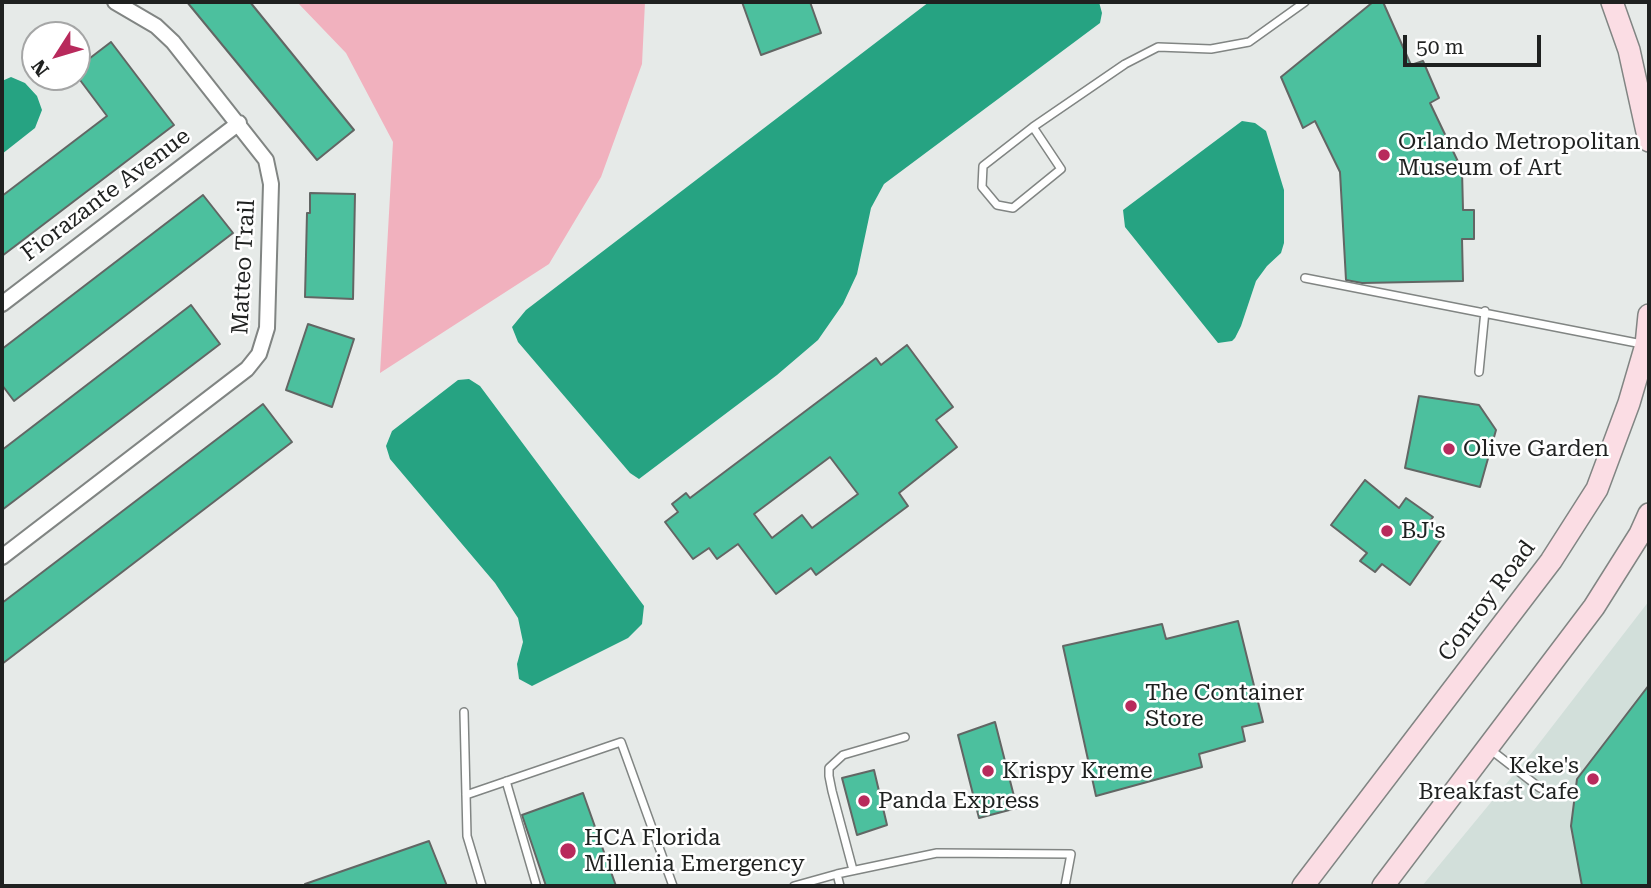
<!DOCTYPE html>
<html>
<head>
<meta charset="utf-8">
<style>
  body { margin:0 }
  #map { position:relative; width:1651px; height:888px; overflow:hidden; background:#e6eae8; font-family:"Roboto Serif",serif }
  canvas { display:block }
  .frame { position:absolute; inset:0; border:4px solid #1f2120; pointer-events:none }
  .north { position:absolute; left:21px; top:21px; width:70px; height:70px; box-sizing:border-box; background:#fff; border:2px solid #a5a6a6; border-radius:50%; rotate:233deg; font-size:19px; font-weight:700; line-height:28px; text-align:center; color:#1f2120 }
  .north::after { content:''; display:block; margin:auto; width:24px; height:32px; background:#b82a5c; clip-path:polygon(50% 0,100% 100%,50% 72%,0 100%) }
  .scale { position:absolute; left:1403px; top:35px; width:138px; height:32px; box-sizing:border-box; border:4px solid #1f2120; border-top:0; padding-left:9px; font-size:21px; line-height:24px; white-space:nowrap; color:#1f2120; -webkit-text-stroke:5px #fff; paint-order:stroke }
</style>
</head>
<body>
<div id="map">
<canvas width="1651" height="888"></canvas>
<div class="frame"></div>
<div class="north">N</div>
<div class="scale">50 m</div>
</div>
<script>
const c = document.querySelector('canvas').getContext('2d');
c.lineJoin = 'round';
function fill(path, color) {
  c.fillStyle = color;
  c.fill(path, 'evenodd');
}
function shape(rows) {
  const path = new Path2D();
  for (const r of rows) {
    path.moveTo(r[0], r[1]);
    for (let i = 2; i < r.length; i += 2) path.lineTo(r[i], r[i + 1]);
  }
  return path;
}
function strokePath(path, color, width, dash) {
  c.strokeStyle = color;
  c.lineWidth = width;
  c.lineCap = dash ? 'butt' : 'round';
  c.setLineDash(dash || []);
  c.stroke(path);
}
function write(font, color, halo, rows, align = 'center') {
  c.font = font + ' "Roboto Serif",serif';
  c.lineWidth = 5;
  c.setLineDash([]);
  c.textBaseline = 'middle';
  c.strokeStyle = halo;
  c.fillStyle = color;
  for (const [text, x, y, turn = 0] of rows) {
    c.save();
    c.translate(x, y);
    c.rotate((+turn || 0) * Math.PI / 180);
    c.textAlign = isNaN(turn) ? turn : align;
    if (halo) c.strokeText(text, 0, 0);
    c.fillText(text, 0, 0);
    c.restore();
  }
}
fill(shape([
  [1649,601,1649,886,1422,886,1534,750]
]), '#d2dfda');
fill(shape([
  [297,2,645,2,642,64,601,177,549,264,380,373,393,142,346,53]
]), '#f1b1be');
fill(shape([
  [929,2,1099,2,1102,13,1100,23,884,184,871,208,857,274,843,304,818,340,777,375,639,479,630,473,518,342,512,327,526,310],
  [11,77,25,83,37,96,42,110,35,128,2,154,2,81],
  [1242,121,1255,123,1266,131,1284,190,1284,243,1281,253,1267,266,1256,281,1241,326,1235,338,1232,341,1218,343,1125,227,1123,210],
  [469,379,480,386,644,606,642,624,628,638,532,686,519,679,517,664,523,642,518,618,495,583,390,459,386,446,392,431,458,380]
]), '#26a382');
const building = shape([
  [187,2,250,2,354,130,317,160,187,2],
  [742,2,810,2,821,33,761,55,742,2],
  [1373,2,1383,2,1411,65,1423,61,1439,98,1430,103,1462,170,1463,210,1474,210,1474,239,1462,239,1463,281,1362,283,1346,280,1340,172,1315,121,1303,128,1281,77,1373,2],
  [111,42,174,125,2,256,2,196,107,116,77,76,77,68,111,42],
  [310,193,355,194,353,299,305,297,307,213,310,213,310,193],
  [203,195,233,233,14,401,2,385,2,349,203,195],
  [191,305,220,344,2,510,2,450,191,305],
  [308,324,354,339,332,407,286,390,308,324],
  [907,345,953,407,936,420,957,447,899,493,908,506,816,575,811,568,776,594,738,544,717,559,709,548,693,559,665,522,678,512,672,504,686,493,690,498,876,358,881,365,907,345],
  [830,457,858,494,812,528,802,515,772,538,754,514,830,457],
  [1419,396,1479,405,1496,430,1480,487,1405,468,1419,396],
  [263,404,292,442,2,664,2,603,263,404],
  [1365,480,1399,508,1406,498,1433,517,1427,525,1443,537,1410,585,1382,564,1375,572,1360,561,1367,553,1331,525,1365,480],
  [1238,621,1263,722,1242,727,1245,741,1199,754,1202,767,1096,796,1063,646,1162,624,1166,639,1238,621],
  [1649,685,1649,886,1582,886,1571,826,1577,779,1649,685],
  [995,722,1017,808,979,818,958,735,995,722],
  [874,770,887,825,857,835,842,778,874,770],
  [583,793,616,886,546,886,522,815,583,793],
  [429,841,447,886,305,886,305,884,429,841]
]);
fill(building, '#4cc09e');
strokePath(building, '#626664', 2);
const service = shape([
  [1033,127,1061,169,1013,208,997,205,982,187,983,166,1033,127,1125,64,1158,47,1211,49,1249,42,1305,2],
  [1305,278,1642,344],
  [1479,372,1485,311],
  [464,712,467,836,482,886],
  [1491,750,1540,788],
  [506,781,536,884],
  [466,795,621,742,673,886],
  [853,870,832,791,829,776,829,768,843,755,905,737],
  [794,886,837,874],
  [840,886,837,874,937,853,1071,854,1065,886]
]);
const minor = shape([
  [2,304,239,123],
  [2,557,247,369,259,354,267,328,271,184,266,160,173,42,156,26,115,2]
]);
const secondary = shape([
  [1612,2,1629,50,1649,141],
  [1303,886,1551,561,1597,489,1629,403,1646,345,1649,315],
  [1383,886,1594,607,1640,534,1649,514]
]);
strokePath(service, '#818583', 10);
strokePath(minor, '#818583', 18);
strokePath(secondary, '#818583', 24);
strokePath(service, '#fff', 7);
strokePath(minor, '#fff', 14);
strokePath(secondary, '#fbdde4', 21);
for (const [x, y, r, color] of [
  [1384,155,7,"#b82a5c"],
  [1449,449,7,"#b82a5c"],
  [1387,531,7,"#b82a5c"],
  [1131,706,7,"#b82a5c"],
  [988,771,7,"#b82a5c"],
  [1593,779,7,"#b82a5c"],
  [864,801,7,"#b82a5c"],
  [568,851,9,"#b82a5c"]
]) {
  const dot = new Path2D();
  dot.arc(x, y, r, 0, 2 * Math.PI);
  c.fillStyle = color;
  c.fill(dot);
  strokePath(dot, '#fff', 2.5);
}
write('23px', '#1f2120', '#fff', [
  ["Orlando Metropolitan",1398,142],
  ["Museum of Art",1398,168],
  ["Olive Garden",1463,449],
  ["BJ's",1401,531],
  ["The Container",1145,693],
  ["Store",1145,719],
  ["Keke's",1579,766,"right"],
  ["Breakfast Cafe",1579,792,"right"],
  ["Krispy Kreme",1002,771],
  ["Panda Express",878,801],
  ["HCA Florida",584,838],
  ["Millenia Emergency",584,864]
], 'left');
write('23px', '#1f2120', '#fff', [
  ["Fiorazante Avenue",106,195,-37],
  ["Matteo Trail",244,267,-87],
  ["Conroy Road",1487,601,-53]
]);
</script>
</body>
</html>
